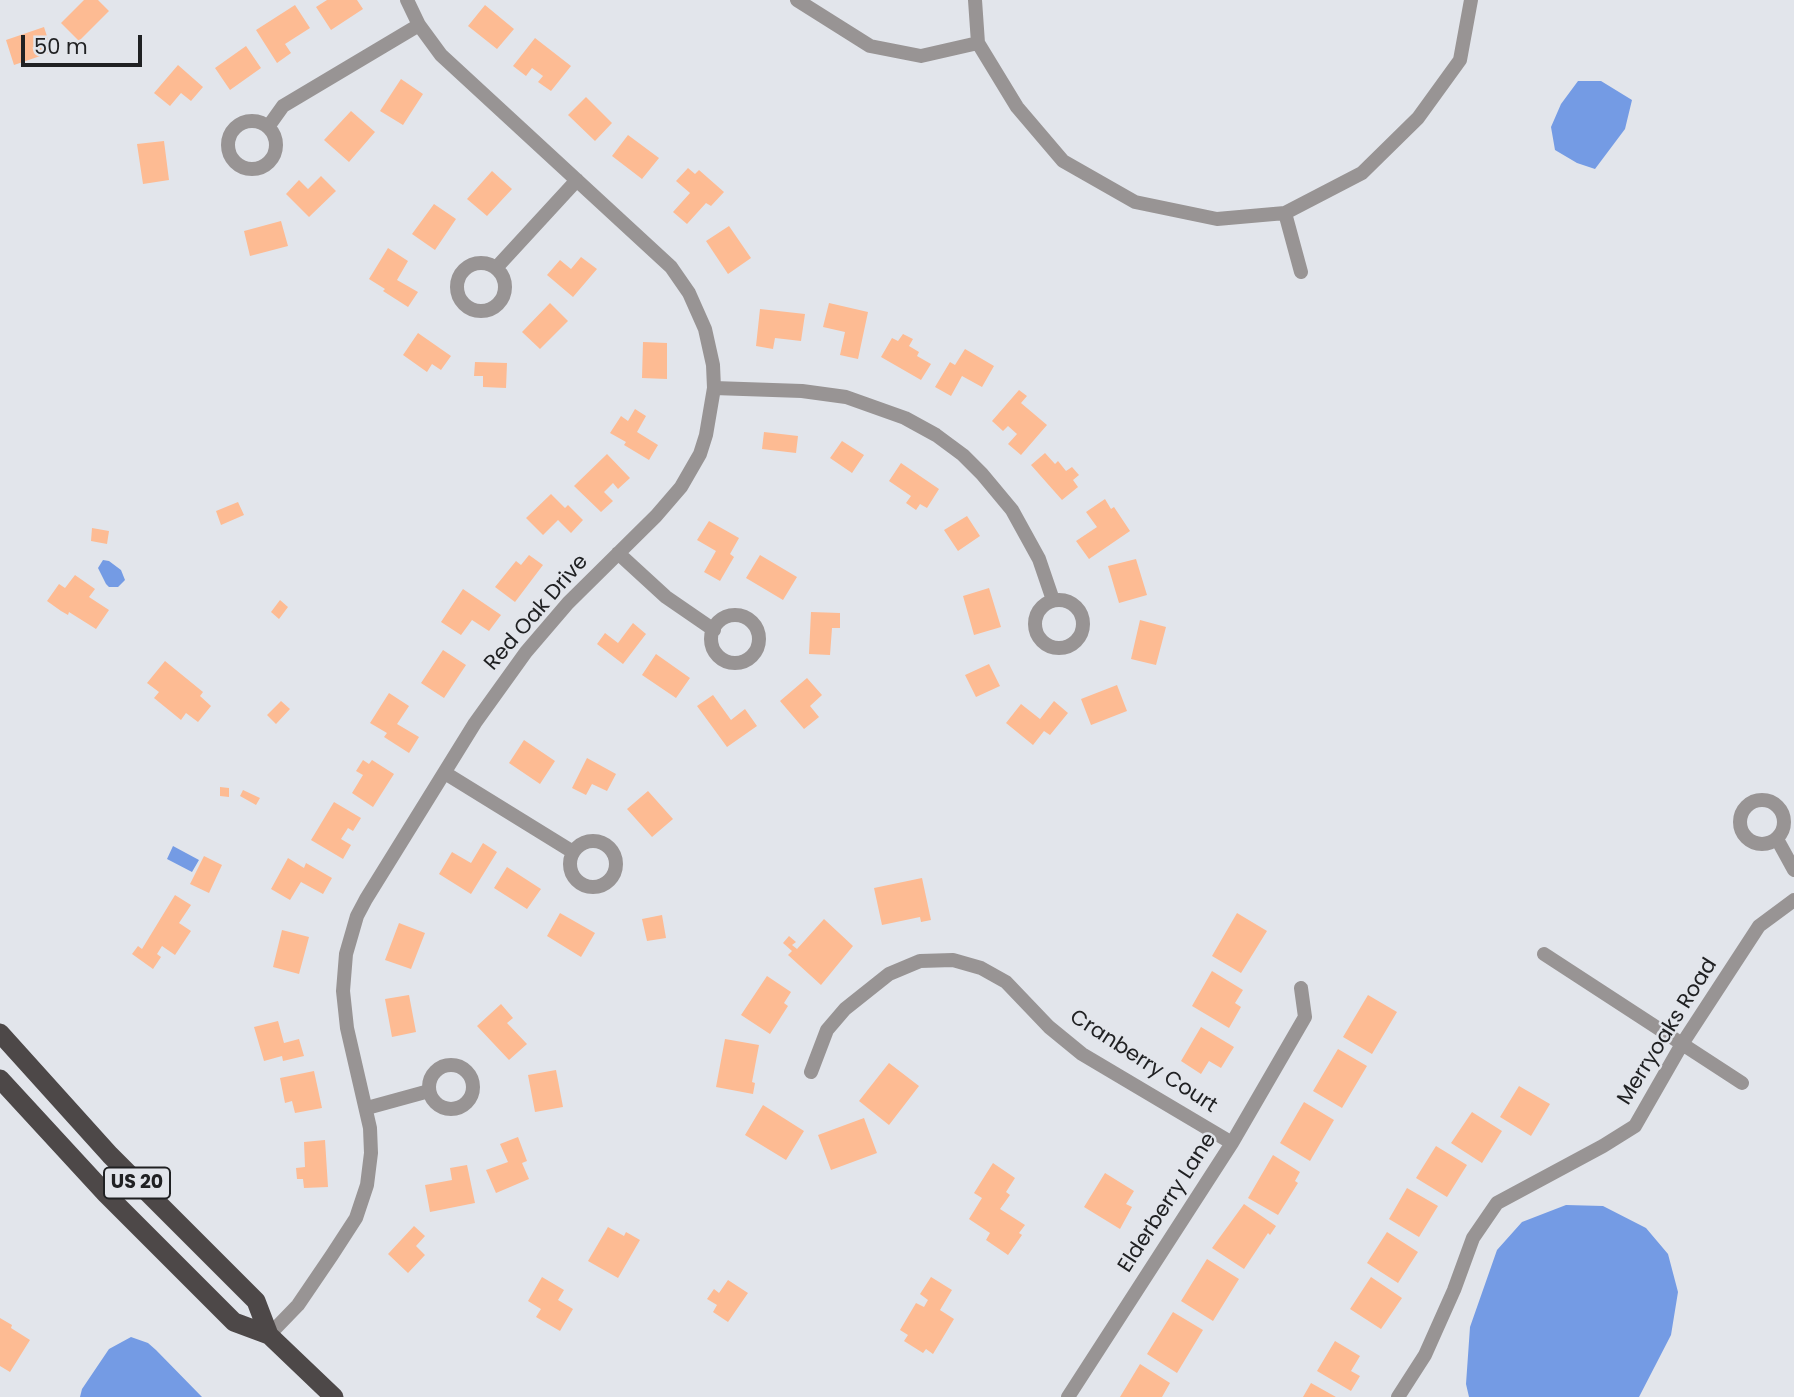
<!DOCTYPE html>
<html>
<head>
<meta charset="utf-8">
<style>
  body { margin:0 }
  #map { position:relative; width:1794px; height:1397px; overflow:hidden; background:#e2e5eb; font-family:Poppins,sans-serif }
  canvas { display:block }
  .scale { position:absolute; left:21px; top:35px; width:121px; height:32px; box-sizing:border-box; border:4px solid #202123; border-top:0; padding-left:9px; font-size:21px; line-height:24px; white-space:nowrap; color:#202123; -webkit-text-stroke:5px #e2e5eb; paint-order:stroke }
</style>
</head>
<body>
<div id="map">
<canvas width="1794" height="1397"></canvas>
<div class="scale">50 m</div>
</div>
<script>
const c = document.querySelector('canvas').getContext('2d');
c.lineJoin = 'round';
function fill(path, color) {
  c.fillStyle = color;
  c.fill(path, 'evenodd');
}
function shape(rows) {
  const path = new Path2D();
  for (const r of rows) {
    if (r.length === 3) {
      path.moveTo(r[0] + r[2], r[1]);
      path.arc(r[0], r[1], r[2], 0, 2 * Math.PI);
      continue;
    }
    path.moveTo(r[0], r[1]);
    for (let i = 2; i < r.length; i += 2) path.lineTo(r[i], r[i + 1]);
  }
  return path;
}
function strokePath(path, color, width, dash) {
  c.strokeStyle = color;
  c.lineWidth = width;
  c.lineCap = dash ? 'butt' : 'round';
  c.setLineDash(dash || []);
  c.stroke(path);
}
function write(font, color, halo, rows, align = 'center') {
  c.font = font + ' Poppins,sans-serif';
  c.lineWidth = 5;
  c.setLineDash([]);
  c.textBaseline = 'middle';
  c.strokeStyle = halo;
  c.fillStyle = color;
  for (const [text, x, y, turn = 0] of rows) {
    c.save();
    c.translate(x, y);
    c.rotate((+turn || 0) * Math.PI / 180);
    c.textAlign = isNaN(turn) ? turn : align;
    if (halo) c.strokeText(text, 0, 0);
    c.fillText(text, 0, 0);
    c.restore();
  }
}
fill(shape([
  [1578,81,1601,81,1632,100,1625,129,1595,169,1577,163,1555,150,1551,127,1561,104],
  [103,560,109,561,121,570,125,580,118,587,109,587,106,584,98,568],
  [173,846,199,860,192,872,167,859],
  [1566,1205,1603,1206,1646,1228,1668,1254,1678,1292,1671,1335,1639,1397,1469,1397,1466,1384,1470,1327,1497,1250,1522,1222],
  [131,1337,148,1343,156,1350,202,1397,80,1397,82,1389,109,1349]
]), '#749be4');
fill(shape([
  [84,0,98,0,109,11,79,41,61,23],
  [327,0,357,0,363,9,331,30,316,7],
  [295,5,310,28,285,44,291,53,277,63,256,30],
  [485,5,514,29,497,49,468,26],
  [44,27,52,52,14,65,6,40],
  [535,38,571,66,551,91,538,82,543,76,532,68,526,76,513,66],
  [246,46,261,68,230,90,215,68],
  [178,65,203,87,191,101,181,93,170,106,154,93],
  [401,79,423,94,403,125,380,111],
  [586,97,612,123,595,141,568,115],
  [351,111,375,132,349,162,324,140],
  [628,135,659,158,642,179,612,156],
  [164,141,169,180,143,184,137,144],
  [688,168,695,174,699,170,724,192,711,206,706,203,687,224,673,212,690,193,676,181],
  [492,171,512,189,487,216,467,199],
  [321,176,336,191,309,217,286,194,299,180,308,189],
  [434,204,456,219,435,250,412,234],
  [281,221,288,246,250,256,244,231],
  [729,226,751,258,728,274,706,241],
  [388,248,408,261,397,280,418,292,408,307,383,291,385,289,369,279],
  [581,257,597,269,573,297,547,275,560,260,571,269],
  [550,303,568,321,540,349,522,332],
  [829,303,868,312,858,359,840,355,845,332,823,327],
  [760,309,805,314,801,341,775,338,773,349,756,346],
  [418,333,451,356,441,370,432,364,427,372,403,355],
  [903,334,913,339,909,346,919,352,917,356,931,364,921,380,881,357,892,338,898,341],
  [643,342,667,343,667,379,642,378],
  [965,349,994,366,982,387,962,376,951,396,935,387,950,362,955,365],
  [475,362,507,363,506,388,483,387,483,376,474,376],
  [1019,390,1027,396,1021,403,1047,425,1021,455,1008,444,1017,434,1008,426,1003,431,992,421],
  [635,409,646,416,637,432,658,445,649,460,624,445,626,442,610,433,621,416,628,421],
  [764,432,798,436,796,453,762,449],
  [842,441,864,455,852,473,830,458],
  [1045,453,1055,464,1058,461,1066,471,1072,467,1079,475,1073,480,1078,487,1062,500,1031,465],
  [607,454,630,478,618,489,613,483,604,492,613,501,601,512,574,486],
  [901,463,939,489,927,508,920,504,916,510,906,503,911,496,889,481],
  [551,494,565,508,568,505,583,520,571,533,558,520,543,535,526,518],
  [1105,499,1111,509,1114,507,1130,531,1089,559,1076,541,1097,527,1086,512],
  [238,502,244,515,221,525,216,511],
  [967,516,980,536,958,551,944,530],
  [709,521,739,538,730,554,734,557,720,581,704,572,716,551,697,540],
  [92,528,109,531,107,544,91,541],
  [529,555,543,565,515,602,495,587,516,561,521,565],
  [760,555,797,577,783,600,746,578],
  [1136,559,1147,595,1119,603,1108,566],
  [75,575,95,589,89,597,109,610,96,629,69,612,68,615,61,611,47,601,59,584,65,588],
  [989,588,1001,627,974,635,963,596],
  [463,589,501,615,489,631,472,620,461,635,441,622],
  [280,600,288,607,279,619,271,612],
  [811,612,840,613,840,628,832,628,830,655,809,654],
  [1140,620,1166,627,1156,665,1131,659],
  [633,623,646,634,623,664,597,644,605,633,618,643],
  [443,650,466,665,444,698,421,683],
  [656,654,690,678,676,698,642,675],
  [165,661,203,692,200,696,211,706,198,722,186,713,181,720,154,698,159,692,147,683],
  [989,664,1000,686,976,697,965,675],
  [807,678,822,695,810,706,819,717,804,729,780,701],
  [1117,685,1127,711,1091,725,1081,699],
  [389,693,409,706,397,724,419,737,409,753,384,737,387,733,370,723],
  [713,695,731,720,745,709,757,726,727,747,697,706],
  [281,701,290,709,276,724,267,715],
  [1054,701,1068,713,1050,735,1044,731,1033,745,1006,723,1021,704,1040,719],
  [524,740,555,761,540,784,509,763],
  [587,758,616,774,607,791,592,784,586,795,572,788],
  [363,760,369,764,372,760,394,774,373,807,352,793,363,775,356,771],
  [220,787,229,788,229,797,220,796],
  [243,790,260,798,256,805,240,796],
  [648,791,673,819,652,837,627,809],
  [334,802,361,818,353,831,348,828,341,839,351,845,343,859,311,840],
  [483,843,497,852,471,894,439,874,452,852,471,863],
  [204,856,222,865,209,893,190,884],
  [288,858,304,868,306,863,332,878,323,894,301,882,290,900,271,889],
  [507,867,541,889,527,909,494,888],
  [922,878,931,920,921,922,920,917,882,925,874,888],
  [175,895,191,905,179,923,191,931,175,955,162,946,157,954,161,957,153,969,132,954,138,946,142,949],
  [560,913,595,933,581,957,547,936],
  [1237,913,1267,931,1241,973,1212,956],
  [662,915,666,938,647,941,642,919],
  [824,919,853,946,821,985,788,955,792,951,783,943,789,936,796,942,792,945,797,949],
  [399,923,425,933,411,969,385,960],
  [282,930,309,937,299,974,273,967],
  [1212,971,1243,990,1235,1003,1241,1007,1229,1028,1192,1006],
  [767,976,791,992,784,1003,788,1006,770,1034,741,1015],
  [409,995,416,1032,392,1037,385,999],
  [1368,995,1397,1012,1372,1054,1343,1037],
  [501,1004,513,1018,507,1023,527,1044,509,1060,477,1026],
  [278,1021,284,1043,299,1039,304,1056,283,1061,282,1056,264,1061,254,1027],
  [1201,1027,1234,1047,1221,1068,1209,1061,1201,1074,1181,1061],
  [725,1039,759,1045,752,1082,755,1083,753,1094,716,1087],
  [1338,1049,1367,1066,1342,1108,1313,1091],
  [889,1063,919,1086,889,1125,859,1101],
  [556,1070,563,1107,535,1112,528,1075],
  [314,1071,322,1108,295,1113,292,1101,285,1103,280,1078],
  [1519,1086,1550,1104,1531,1136,1500,1117],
  [1304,1102,1334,1120,1310,1161,1280,1143],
  [763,1105,804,1131,786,1160,745,1135],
  [1472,1112,1502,1131,1482,1163,1451,1143],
  [864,1118,877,1153,831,1170,818,1135],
  [518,1137,527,1161,522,1163,529,1179,496,1193,486,1170,508,1162,500,1144],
  [325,1140,328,1187,304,1188,303,1179,297,1179,296,1168,305,1167,304,1142],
  [1436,1146,1467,1165,1447,1197,1416,1178],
  [1273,1155,1300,1172,1295,1181,1298,1183,1278,1215,1248,1198],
  [993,1163,1015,1178,1006,1192,1010,1195,1000,1209,1025,1225,1019,1233,1022,1235,1008,1255,986,1240,990,1233,969,1219,982,1198,974,1193],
  [467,1165,475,1203,430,1212,425,1185,452,1180,450,1168],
  [1105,1173,1134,1191,1126,1204,1132,1207,1120,1229,1084,1207],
  [1407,1188,1438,1206,1419,1237,1389,1219],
  [1244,1204,1276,1226,1270,1235,1268,1233,1244,1269,1212,1248],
  [414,1226,425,1236,416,1246,425,1255,408,1273,388,1254],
  [608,1227,624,1236,626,1232,640,1240,618,1278,588,1261],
  [1387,1232,1418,1252,1398,1283,1367,1263],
  [1207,1259,1239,1279,1213,1321,1181,1301],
  [542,1277,564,1290,558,1300,573,1309,560,1331,536,1317,541,1309,528,1301],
  [931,1277,952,1290,940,1310,954,1319,933,1354,926,1349,923,1353,904,1341,908,1335,900,1330,916,1303,924,1307,928,1300,920,1294],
  [1371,1277,1402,1298,1381,1329,1350,1309],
  [728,1280,748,1293,728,1322,713,1312,717,1305,707,1299,714,1289,719,1293],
  [1173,1312,1203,1330,1177,1373,1147,1354],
  [0,1318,12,1325,11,1328,30,1340,10,1372,0,1366],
  [1335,1341,1360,1356,1351,1371,1360,1376,1351,1391,1317,1371],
  [1140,1364,1170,1383,1162,1397,1120,1397],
  [1311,1383,1336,1397,1303,1397]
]), '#fdbb93');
strokePath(shape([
  [797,0,870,46,921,56,978,43],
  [975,0,978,43,1017,107,1063,161,1135,202,1217,219,1285,213,1362,173,1418,118,1460,60,1471,0],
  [252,145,24],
  [268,127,283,106,419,25],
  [1285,213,1301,272],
  [481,287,24],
  [496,268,577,180],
  [714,388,802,391,846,397,905,418,936,435,963,455,982,474,1012,510,1039,559,1053,600],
  [618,553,666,597,714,630],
  [1059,624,24],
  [735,639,24],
  [445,773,573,852],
  [1762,822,22],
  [1777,839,1794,870],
  [593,864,23],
  [1544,954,1742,1083],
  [451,1087,22],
  [811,1072,827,1030,845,1009,889,974,920,961,953,960,981,968,1006,982,1049,1027,1082,1054,1232,1143],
  [367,1108,429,1091],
  [269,1335,298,1305,332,1255,356,1218,367,1185,371,1153,370,1128,347,1028,343,991,346,954,357,916,366,899,475,723,526,652,568,603,656,516,681,487,700,454,706,435,714,388,713,365,705,329,689,293,671,267,441,55,419,25,407,0],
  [1068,1397,1232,1143,1305,1017,1301,988],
  [1398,1397,1425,1355,1454,1290,1473,1238,1497,1203,1603,1146,1635,1126,1682,1044,1759,926,1794,900]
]), '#989494', 14);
strokePath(shape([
  [0,1033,110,1155,256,1301,269,1335,334,1397],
  [0,1079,106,1194,234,1322,269,1335]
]), '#4d4848', 19);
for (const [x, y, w] of [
  [137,1183,66]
]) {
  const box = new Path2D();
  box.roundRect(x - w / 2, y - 15.5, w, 31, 5);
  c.fillStyle = '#e2e5eb';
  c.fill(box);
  strokePath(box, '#202123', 2);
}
write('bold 19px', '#202123', null, [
  ["US 20",137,1183]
]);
write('21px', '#202123', '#e2e5eb', [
  ["Red Oak Drive",537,613,-49],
  ["Merryoaks Road",1668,1032,-58],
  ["Cranberry Court",1143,1062,33],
  ["Elderberry Lane",1168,1203,-57]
]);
</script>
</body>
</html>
